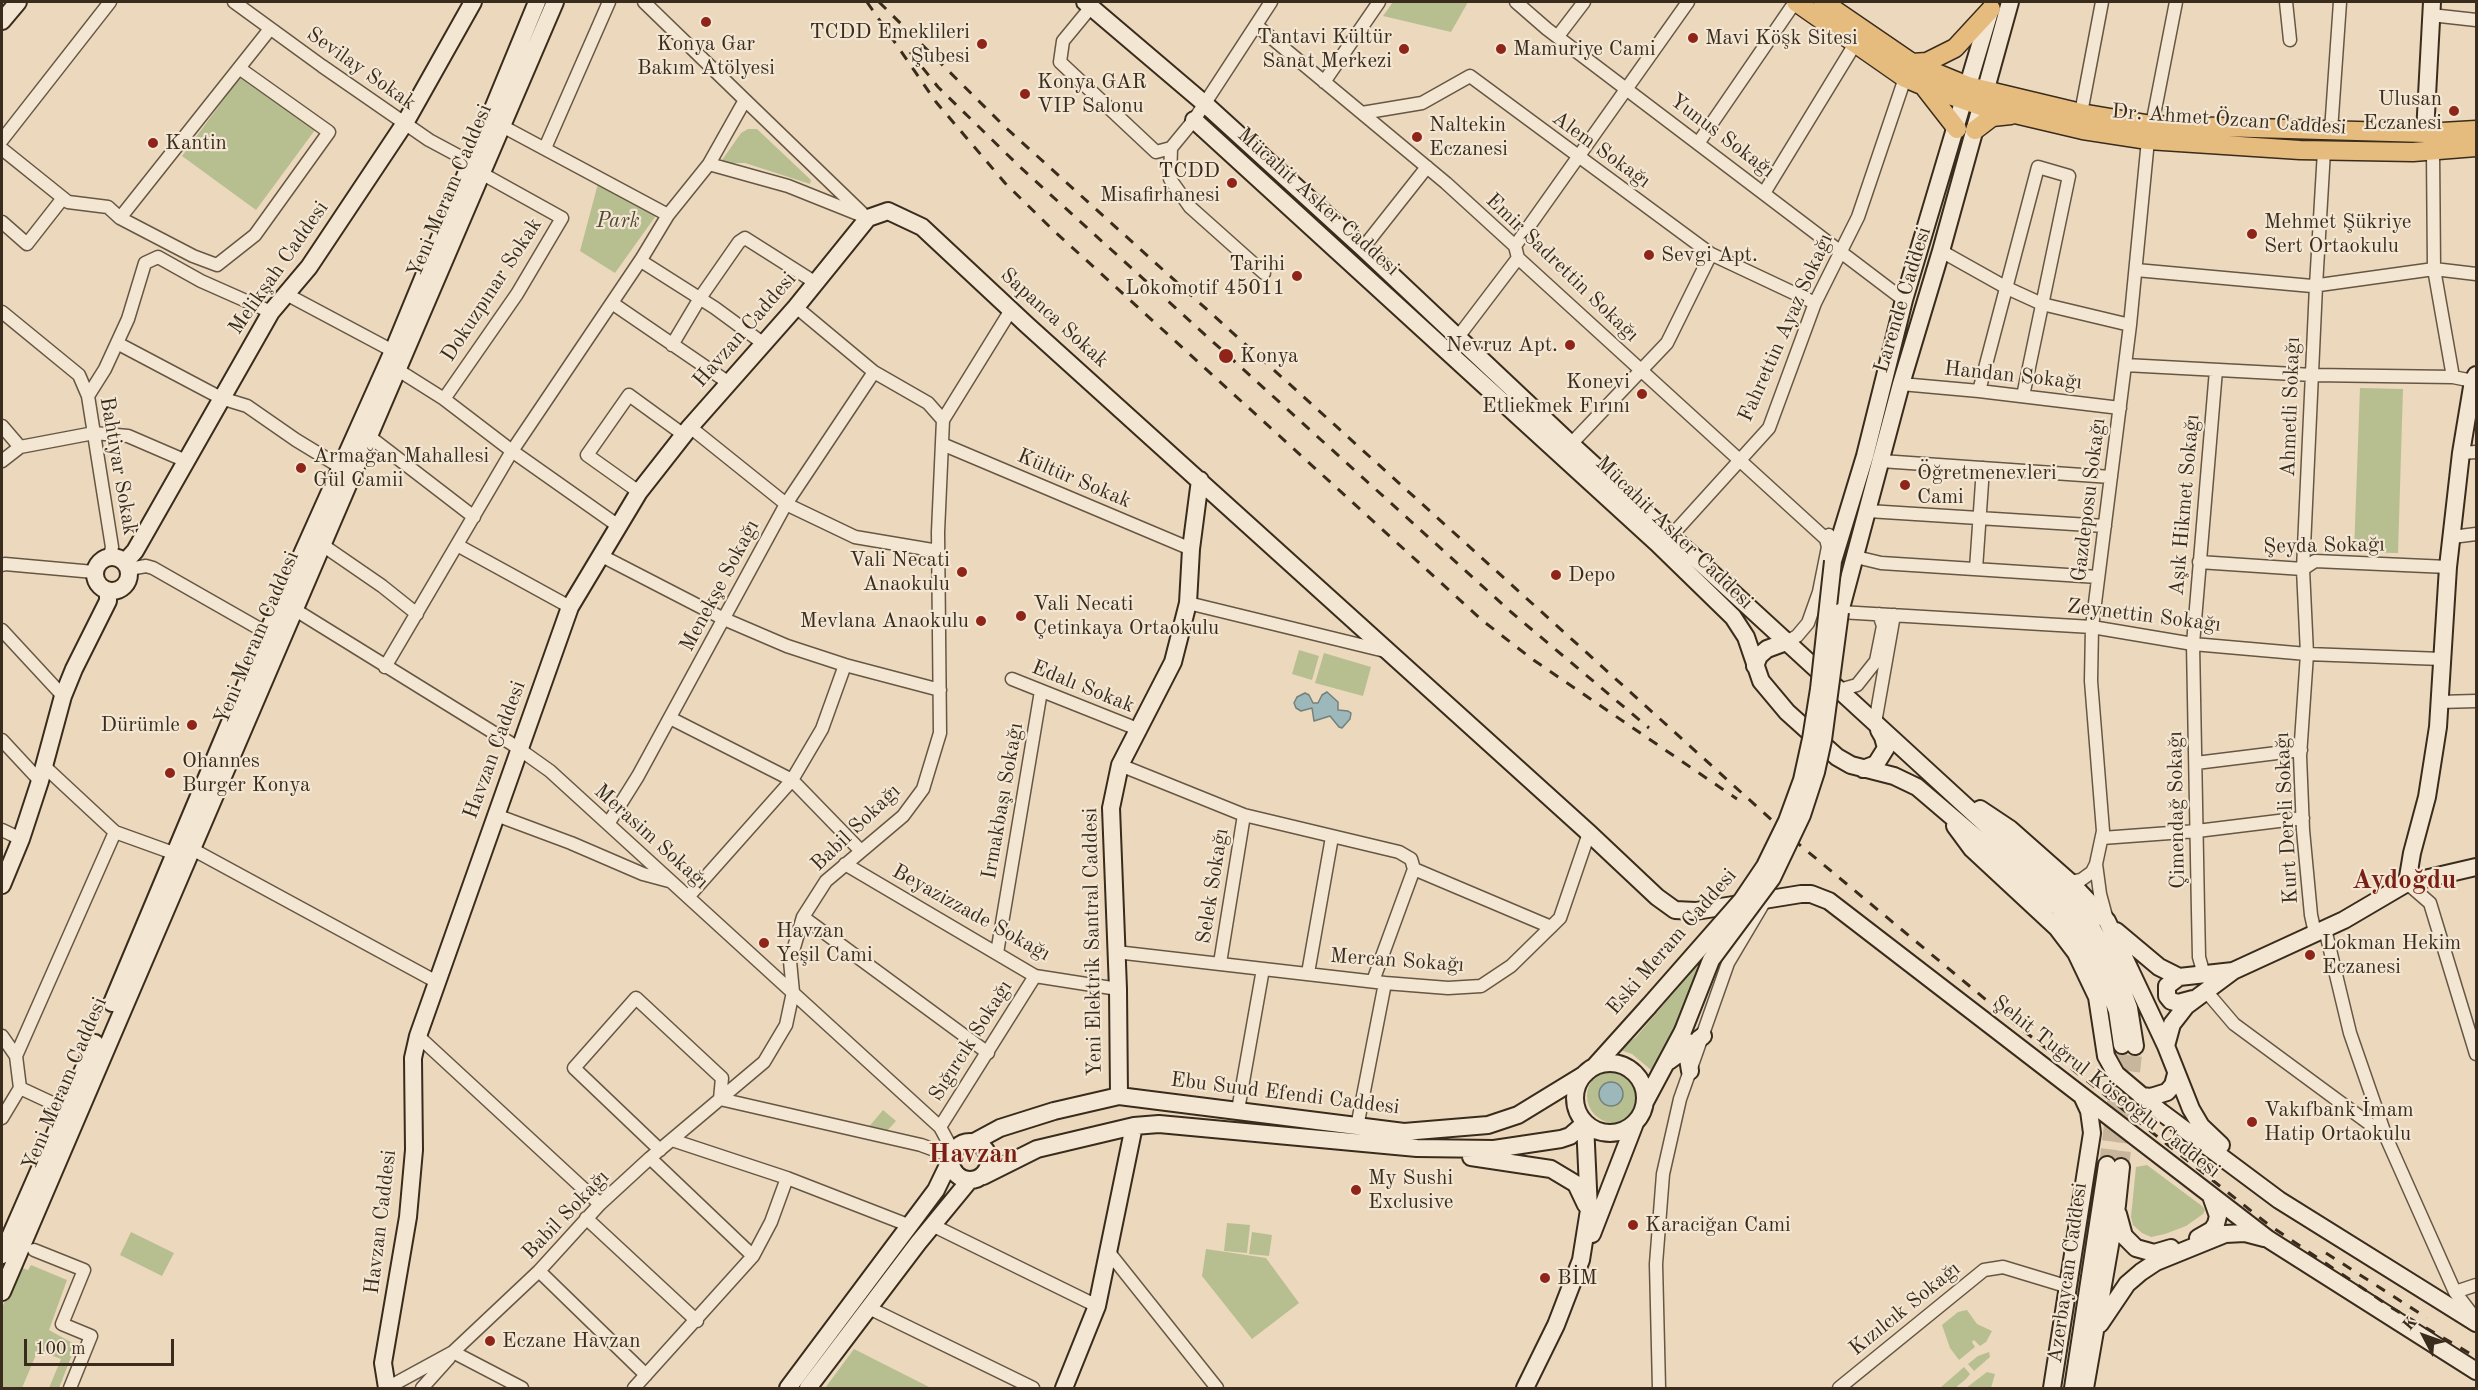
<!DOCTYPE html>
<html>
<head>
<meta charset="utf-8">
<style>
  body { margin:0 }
  #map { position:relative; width:2478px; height:1390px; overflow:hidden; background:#ecd8bc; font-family:"Old Standard TT",serif }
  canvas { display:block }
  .frame { position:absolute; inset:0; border:3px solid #392c1d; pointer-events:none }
  .north { position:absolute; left:2394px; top:1306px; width:60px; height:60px; -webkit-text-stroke:4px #f3e6d3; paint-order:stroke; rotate:311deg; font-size:16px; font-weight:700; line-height:24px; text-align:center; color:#392c1d }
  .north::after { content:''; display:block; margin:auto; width:21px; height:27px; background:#392c1d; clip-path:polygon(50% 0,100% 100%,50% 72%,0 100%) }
  .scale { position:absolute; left:24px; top:1339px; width:150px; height:27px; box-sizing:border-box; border:3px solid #392c1d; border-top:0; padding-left:8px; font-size:18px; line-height:21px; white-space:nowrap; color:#392c1d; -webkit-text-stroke:4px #f3e6d3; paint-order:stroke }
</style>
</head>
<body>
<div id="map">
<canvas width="2478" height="1390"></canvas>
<div class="frame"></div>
<div class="north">K</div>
<div class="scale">100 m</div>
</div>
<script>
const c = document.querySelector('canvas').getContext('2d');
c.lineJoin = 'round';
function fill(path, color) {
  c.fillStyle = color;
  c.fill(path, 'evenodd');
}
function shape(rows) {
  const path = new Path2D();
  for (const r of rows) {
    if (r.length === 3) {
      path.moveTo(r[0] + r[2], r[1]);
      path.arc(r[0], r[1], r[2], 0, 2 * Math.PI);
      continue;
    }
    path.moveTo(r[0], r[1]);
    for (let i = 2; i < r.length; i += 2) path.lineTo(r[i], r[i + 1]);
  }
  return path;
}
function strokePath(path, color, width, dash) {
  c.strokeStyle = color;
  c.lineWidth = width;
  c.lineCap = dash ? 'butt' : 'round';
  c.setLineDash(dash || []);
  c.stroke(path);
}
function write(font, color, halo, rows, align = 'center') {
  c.font = font + ' "Old Standard TT",serif';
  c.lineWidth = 4.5;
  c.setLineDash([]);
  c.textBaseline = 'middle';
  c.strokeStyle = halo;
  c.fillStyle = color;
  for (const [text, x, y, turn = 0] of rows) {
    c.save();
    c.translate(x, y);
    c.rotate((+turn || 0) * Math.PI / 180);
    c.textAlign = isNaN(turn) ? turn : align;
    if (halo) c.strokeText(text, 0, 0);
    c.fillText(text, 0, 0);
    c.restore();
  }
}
fill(shape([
  [1393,2,1468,2,1451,32,1383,16],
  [241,76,315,130,256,210,182,156],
  [748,129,757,129,811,180,810,184,745,163,720,163,741,133],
  [599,180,660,210,615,273,580,251],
  [2360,388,2403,389,2398,553,2354,552],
  [1299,650,1319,656,1312,680,1292,674],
  [1324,653,1371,667,1363,696,1315,683],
  [1703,958,1657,1075,1632,1054,1620,1050,1636,1037],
  [1614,1096,27],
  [883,1110,896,1121,887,1131,867,1129],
  [2147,1165,2202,1206,2205,1210,2203,1214,2186,1226,2165,1234,2151,1237,2142,1233,2133,1225,2131,1217,2136,1167],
  [1227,1223,1250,1225,1247,1253,1224,1251],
  [131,1232,174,1253,162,1276,120,1255],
  [1252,1232,1272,1235,1269,1256,1249,1254],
  [1206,1249,1266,1258,1299,1303,1252,1339,1202,1276],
  [31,1265,67,1280,49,1330,76,1345,75,1347,59,1388,49,1388,61,1359,38,1350,22,1388,2,1388,2,1308,19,1267,28,1270],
  [1967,1310,1977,1324,1992,1331,1986,1342,1980,1346,1974,1340,1972,1342,1975,1347,1959,1360,1950,1348,1942,1325,1958,1312],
  [854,1349,931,1388,825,1388],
  [1989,1352,1990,1357,1974,1371,1968,1364,1978,1356],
  [1964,1367,1970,1374,1966,1379,1955,1388,1940,1388],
  [1987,1372,1995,1374,1991,1388,1966,1388]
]), '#b7bf91');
const water = shape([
  [1327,692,1338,702,1338,710,1348,711,1351,713,1350,719,1342,728,1339,727,1330,716,1314,721,1312,708,1301,711,1296,708,1294,703,1297,697,1305,693,1309,695,1313,703,1318,703,1322,695,1327,692],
  [1611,1094,12]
]);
fill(water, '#9cb8ba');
strokePath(water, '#74807b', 1.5);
strokePath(shape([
  [2107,1165,2122,1045],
  [2121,1167,2135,1046]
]), '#c8b69c', 16, [16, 8]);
const street = shape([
  [234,2,322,66,429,140,470,162],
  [644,2,745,100,709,164],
  [1516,2,1547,29,1904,300],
  [2286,2,2290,40],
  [1091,7,1063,41,1060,62,1156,152,1171,148,1194,120,1271,2],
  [2431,15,2476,20],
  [1256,25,1446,183,1515,246,1518,258,1826,539,1837,543],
  [1558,36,1584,2],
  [1324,82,1379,2],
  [745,100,862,213],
  [1362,113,1422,103,1470,76,1711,254,1815,303],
  [2081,113,2102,2],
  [2152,125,2176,2],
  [502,126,668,215],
  [2331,131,2340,2],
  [2,140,110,2],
  [1699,142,1795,2],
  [545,148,609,2],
  [1171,148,1170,179,1190,207,1264,273],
  [2,149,68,202,108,207,120,218,270,29],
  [2433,151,2434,269,2453,377],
  [1764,193,1855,44],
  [120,218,193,256,217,265,255,235,329,132,239,68],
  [2,222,27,244,63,198],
  [1515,246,1688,2],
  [1363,248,1427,167],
  [1941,251,2007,288,2042,304,2130,325],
  [641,261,715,308,764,344],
  [2136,270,2312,286,2434,269,2476,274],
  [286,294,393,351],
  [612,303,729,383],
  [796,307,874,372,928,403,943,420],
  [2,312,79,375,88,396,112,547,110,556],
  [1458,337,1518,258],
  [117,343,221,398,247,406,296,440,342,468],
  [672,345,700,298,739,242,745,238,816,283],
  [2125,365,2313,375,2453,377,2473,381],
  [398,370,444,399,512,451,617,525],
  [1901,384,1979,391,2120,408],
  [1979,391,2038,167,2069,176,2023,396],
  [88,396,105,369,128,319,145,263,158,257,201,281,271,312],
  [444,399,517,294,562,218,481,173],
  [2,426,20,447],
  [690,427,786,504,855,537,938,551],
  [370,437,474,517],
  [942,444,1191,549],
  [1571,444,1667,343,1711,254],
  [2461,453,2476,452],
  [2,461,20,447,94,433,128,436,186,461],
  [1881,461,2111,477],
  [639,492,587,455,629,395,684,435],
  [1868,511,2105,526],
  [1672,535,1769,428,1815,303,1858,217,1905,78],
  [2452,537,2476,534],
  [321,544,382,586,417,614],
  [457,545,570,607],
  [600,555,724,619,787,646,845,665,940,690],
  [1856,557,1881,563,2098,577],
  [2199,562,2303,569,2315,561,2448,567],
  [2,565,5,564,94,572],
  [129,569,146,566,153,568,267,633],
  [1976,569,1983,468],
  [1188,603,1385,651],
  [289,606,512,744,550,771,940,1127,953,1151],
  [1840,612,2092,627,2193,644,2307,654,2442,659],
  [2,630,63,696],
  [1786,642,1797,636,1808,623,1819,592,1828,547,1826,539,1829,535],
  [385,667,512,451,642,258,668,215,709,164,788,186,868,218],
  [1012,679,1140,730],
  [1839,690,1857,685,1876,661,1883,626,1879,614],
  [2439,702,2476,701],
  [670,718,792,780,860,850],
  [1875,723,1894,615],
  [2,740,40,781],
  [2196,763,2301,750],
  [1120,765,1244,815,1399,852,1411,859,1414,869,1373,981],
  [44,766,115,832,176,854],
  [496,815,571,843,643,874,669,881],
  [608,824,638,776,786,504,874,372],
  [2,830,21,839],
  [2102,838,2197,831,2303,818],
  [192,849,435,981],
  [845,864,1035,976,1118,989],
  [1414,869,1551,927],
  [2070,882,2081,880,2092,872,2096,864],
  [2407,883,2430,903,2476,1054],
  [688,897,792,780,822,729,845,665],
  [803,917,988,1053],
  [2107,920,2100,894,2096,864,2103,831,2091,681,2092,627,2130,325,2148,140],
  [2325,929,2350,1033,2386,1137,2455,1292,2474,1317],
  [2315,933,2311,915,2303,830,2300,756,2307,654,2303,569,2316,286,2324,151],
  [1116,952,1385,983,1448,988,1481,986,1511,966,1560,918,1589,833],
  [997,953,1041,691],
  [1220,963,1244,815],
  [1308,973,1332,837],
  [2204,975,2199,957,2198,911,2193,644,2216,370],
  [2205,990,2234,1024,2386,1136],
  [2,1036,16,1056,20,1088,65,1109],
  [418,1036,600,1204],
  [16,1056,115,832],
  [1238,1110,1263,969],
  [2,1118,20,1088],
  [940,1127,1035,976],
  [1357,1127,1385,983],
  [672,1140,787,1178,908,1225],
  [660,1150,574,1068,636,998,722,1078,720,1099,921,1145,951,1156],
  [650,1158,753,1256],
  [586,1218,697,1321],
  [932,1225,1097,1306],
  [34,1250,84,1270,62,1324,91,1336,70,1388],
  [1107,1250,1217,1388],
  [539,1271,646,1375],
  [2455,1292,2476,1285],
  [869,1308,1033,1388],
  [453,1352,522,1388],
  [387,1388,453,1352,539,1271,600,1204,650,1158,764,1062,786,1025,793,992,790,961,803,917,826,881,903,816,923,789,940,733,938,532,943,420,1011,310],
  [422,1388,449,1358],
  [634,1388,753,1256,771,1222,787,1178],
  [1659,1388,1656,1264,1663,1174,1680,1099,1728,963,1766,899],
  [1839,1388,1984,1270,2003,1267,2069,1287]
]);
const secondary = shape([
  [1085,2,1205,104,1363,248,1571,444,2067,899,2092,928,2116,972,2129,1008,2135,1046],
  [2,21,18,2],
  [1194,120,1657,543,1733,617,1746,637,1761,681,1787,712,1837,757,1851,765,1894,776,1917,787,2059,908,2082,936,2100,966,2117,1011,2122,1045],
  [2425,133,2432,2],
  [112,574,17],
  [1833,561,1865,456,1904,300,1991,8],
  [125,562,135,551,271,312,309,267,405,123,473,2],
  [1840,612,1901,384,1941,251,2010,2],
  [1755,666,1759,656,1767,649,1786,642],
  [1863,769,1876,764,1886,748,1883,737,1879,730],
  [1980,809,2010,829,2070,882,2107,921,2166,1046,2191,1109,2201,1126,2221,1145],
  [1955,826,1972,849,2057,928,2076,953,2097,997,2106,1056,2116,1074,2161,1112,2279,1200,2476,1323],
  [2407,883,2412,853,2427,797,2438,727,2448,567,2461,453,2473,381,2476,375],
  [2,885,21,839,40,781,63,696,74,669,108,601,108,591],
  [2116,931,2159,967,2179,977,2233,971],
  [2179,977,2167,986,2167,996,2171,1001,2178,1003,2193,999],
  [112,1003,281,601,393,351,537,2],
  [1685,1040,1690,1071],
  [2166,1046,2172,1024,2186,1006,2233,971,2344,920,2407,883,2476,867],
  [1669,1061,1703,1036],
  [1610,1098,35],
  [1594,1067,1648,1007],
  [1119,1096,1118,989,1111,808,1120,765,1173,662,1188,603,1191,549,1200,480],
  [2141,1096,2151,1097,2167,1092,2173,1085,2176,1074],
  [1645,1102,1683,1031],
  [970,1161,19],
  [974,1142,1000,1128,1054,1111,1119,1096,1404,1132,1488,1125,1518,1115,1585,1074],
  [1471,1157,1551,1169,1576,1184,1586,1205],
  [983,1176,1037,1149,1134,1126,1159,1124,1417,1148,1494,1149,1561,1139,1570,1136,1585,1123],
  [2118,1214,2124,1236,2136,1248,2154,1253,2171,1248],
  [1592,1234,1635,1123],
  [2198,1238,2212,1230,2216,1224,2218,1216,2211,1196],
  [2,1255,95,1043],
  [2,1292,555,2],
  [2100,1324,2127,1284,2141,1272,2156,1262,2225,1234,2245,1233,2264,1238],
  [387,1388,383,1363,408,1217,414,1150,413,1058,418,1036,570,607,639,492,690,427,796,307,868,218,888,211,922,227,1027,325,1589,833,1657,897,1675,910,1696,911,1801,894,1811,894,1829,901,2268,1239,2476,1371],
  [788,1388,936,1190,950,1161],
  [808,1388,918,1243,969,1181],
  [1064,1388,1097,1306,1134,1126],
  [1525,1388,1556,1325,1581,1260,1589,1210,1585,1123],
  [2052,1388,2092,1133,2089,1111,2083,1098],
  [2073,1388,2107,1165],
  [2085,1388,2117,1205,2121,1167]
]);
const primary = shape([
  [1796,2,1905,78,1924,86,1981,106,2083,130,2148,140,2300,150,2413,152,2476,147],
  [1823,2,1912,63,1968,86,2081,113,2152,125,2425,133,2476,130],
  [1912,63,1927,62,1955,48,1991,9],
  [1925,88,1957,129],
  [1975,130,1992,117,2011,115]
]);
strokePath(street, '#665745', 15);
strokePath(secondary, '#392c1d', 20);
strokePath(primary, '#392c1d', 21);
strokePath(street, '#f3e6d3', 12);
strokePath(secondary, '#f3e6d3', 16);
strokePath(primary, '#e6bc7e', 18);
strokePath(shape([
  [867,2,936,102,1005,183,1053,230,1483,621,1532,659,1737,799],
  [879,2,1005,127,1795,841,2014,1023,2269,1225,2392,1308,2476,1357],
  [910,52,938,87,1020,167,1511,612,1649,728],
  [2326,1253,2427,1318]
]), '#392c1d', 3, [10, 10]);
const secondaryBridge = shape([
  [1648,1007,1742,900,1765,866,1787,821,1802,780,1811,739,1819,689,1833,561],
  [1683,1031,1711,960,1772,878,1802,815,1816,772,1823,740,1840,612]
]);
strokePath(secondaryBridge, '#392c1d', 20, []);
strokePath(secondaryBridge, '#f3e6d3', 16);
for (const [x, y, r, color] of [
  [706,22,6,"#8f2418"],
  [1693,38,6,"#8f2418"],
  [982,44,6,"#8f2418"],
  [1404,49,6,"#8f2418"],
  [1501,49,6,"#8f2418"],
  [1025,94,6,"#8f2418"],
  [2454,111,6,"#8f2418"],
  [1417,137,6,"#8f2418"],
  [153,143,6,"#8f2418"],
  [1232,183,6,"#8f2418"],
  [2252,234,6,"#8f2418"],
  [1649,255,6,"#8f2418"],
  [1297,276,6,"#8f2418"],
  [1570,345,6,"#8f2418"],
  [1226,356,8,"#8f2418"],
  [1642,394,6,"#8f2418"],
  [301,468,6,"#8f2418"],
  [1905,485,6,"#8f2418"],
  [962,572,6,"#8f2418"],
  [1556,575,6,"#8f2418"],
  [1021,616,6,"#8f2418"],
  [981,621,6,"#8f2418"],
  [192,725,6,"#8f2418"],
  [170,773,6,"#8f2418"],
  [764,943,6,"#8f2418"],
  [2310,955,6,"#8f2418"],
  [2252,1122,6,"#8f2418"],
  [1356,1190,6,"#8f2418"],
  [1633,1225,6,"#8f2418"],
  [1545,1278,6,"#8f2418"],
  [490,1341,6,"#8f2418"]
]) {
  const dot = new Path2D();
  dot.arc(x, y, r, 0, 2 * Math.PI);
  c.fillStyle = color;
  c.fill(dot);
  strokePath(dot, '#f3e6d3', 2);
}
write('21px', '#392c1d', '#f3e6d3', [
  ["TCDD Emeklileri",970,32,"right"],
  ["Şubesi",970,56,"right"],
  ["Tantavi Kültür",1392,37,"right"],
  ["Sanat Merkezi",1392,61,"right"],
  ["Mavi Köşk Sitesi",1705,38],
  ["Konya Gar",706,44,"center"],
  ["Bakım Atölyesi",706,68,"center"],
  ["Mamuriye Cami",1513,49],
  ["Konya GAR",1037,82],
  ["VIP Salonu",1037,106],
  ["Ulusan",2442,99,"right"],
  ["Eczanesi",2442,123,"right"],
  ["Naltekin",1429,125],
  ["Eczanesi",1429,149],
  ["Kantin",165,143],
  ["TCDD",1220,171,"right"],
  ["Misafirhanesi",1220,195,"right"],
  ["Mehmet Şükriye",2264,222],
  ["Sert Ortaokulu",2264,246],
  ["Sevgi Apt.",1661,255],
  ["Tarihi",1285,264,"right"],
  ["Lokomotif 45011",1285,288,"right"],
  ["Nevruz Apt.",1558,345,"right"],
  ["Konya",1240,356],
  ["Konevi",1630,382,"right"],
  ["Etliekmek Fırını",1630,406,"right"],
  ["Armağan Mahallesi",313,456],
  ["Gül Camii",313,480],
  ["Öğretmenevleri",1917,473],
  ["Cami",1917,497],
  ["Vali Necati",950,560,"right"],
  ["Anaokulu",950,584,"right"],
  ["Depo",1568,575],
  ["Vali Necati",1033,604],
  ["Çetinkaya Ortaokulu",1033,628],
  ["Mevlana Anaokulu",969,621,"right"],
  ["Dürümle",180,725,"right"],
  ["Ohannes",182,761],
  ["Burger Konya",182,785],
  ["Havzan",776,931],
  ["Yeşil Cami",776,955],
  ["Lokman Hekim",2322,943],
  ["Eczanesi",2322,967],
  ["Vakıfbank İmam",2264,1110],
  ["Hatip Ortaokulu",2264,1134],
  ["My Sushi",1368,1178],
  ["Exclusive",1368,1202],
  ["Karaciğan Cami",1645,1225],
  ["BİM",1557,1278],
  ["Eczane Havzan",502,1341]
], 'left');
write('21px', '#392c1d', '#f3e6d3', [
  ["Sevilay Sokak",361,69,35],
  ["Dr. Ahmet Özcan Caddesi",2229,120,4],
  ["Yunus Sokağı",1722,136,37],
  ["Alem Sokağı",1601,150,36],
  ["Yeni Meram Caddesi",450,191,-67],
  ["Mücahit Asker Caddesi",1318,202,42],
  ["Melikşah Caddesi",279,268,-55],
  ["Emir Sadrettin Sokağı",1562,268,44],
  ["Dokuzpınar Sokak",492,290,-57],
  ["Larende Caddesi",1903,300,-73],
  ["Sapanca Sokak",1054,318,42],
  ["Fahrettin Ayaz Sokağı",1786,328,-66],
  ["Havzan Caddesi",745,330,-49],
  ["Handan Sokağı",2013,376,6],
  ["Ahmetli Sokağı",2291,407,-88],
  ["Bahtiyar Sokak",118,466,80],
  ["Kültür Sokak",1074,479,23],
  ["Gazdeposu Sokağı",2089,500,-83],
  ["Aşık Hikmet Sokağı",2185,505,-85],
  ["Mücahit Asker Caddesi",1674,533,44],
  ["Şeyda Sokağı",2324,546,-1],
  ["Menekşe Sokağı",720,586,-62],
  ["Zeynettin Sokağı",2144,616,7],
  ["Yeni Meram Caddesi",257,638,-67],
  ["Edalı Sokak",1083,687,22],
  ["Havzan Caddesi",495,750,-70],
  ["Irmakbaşı Sokağı",1003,801,-80],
  ["Çimendağ Sokağı",2177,810,-91],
  ["Kurt Dereli Sokağı",2287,818,-93],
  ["Babil Sokağı",856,828,-44],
  ["Merasim Sokağı",651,837,42],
  ["Selek Sokağı",1213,886,-81],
  ["Beyazizzade Sokağı",971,913,29],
  ["Yeni Elektrik Santral Caddesi",1093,942,-91],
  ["Eski Meram Caddesi",1672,942,-49],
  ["Mercan Sokağı",1397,961,4],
  ["Sığırcık Sokağı",971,1041,-58],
  ["Yeni Meram Caddesi",65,1084,-67],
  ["Şehit Tuğrul Köseoğlu Caddesi",2106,1087,38],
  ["Ebu Suud Efendi Caddesi",1285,1094,7],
  ["Babil Sokağı",566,1215,-46],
  ["Havzan Caddesi",381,1222,-83],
  ["Azerbaycan Caddesi",2068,1273,-82],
  ["Kızılcık Sokağı",1905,1309,-39]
]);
write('italic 21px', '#524934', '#f3e6d3', [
  ["Park",618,221]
]);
write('bold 27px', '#7a1f14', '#f3e6d3', [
  ["Aydoğdu",2404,881],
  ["Havzan",973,1155]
]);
</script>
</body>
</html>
